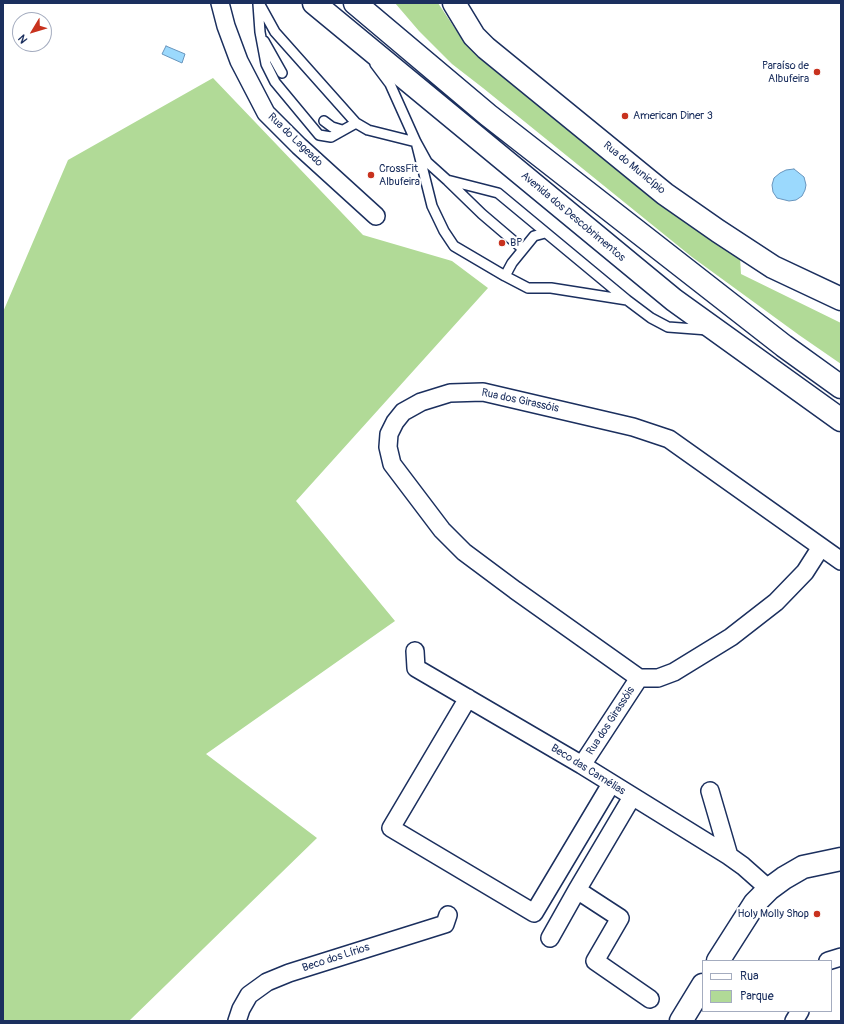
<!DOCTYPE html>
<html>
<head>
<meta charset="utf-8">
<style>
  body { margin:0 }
  #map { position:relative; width:844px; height:1024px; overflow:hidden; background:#fff; font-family:Pangolin,sans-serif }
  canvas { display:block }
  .frame { position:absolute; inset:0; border:4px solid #1b2f5e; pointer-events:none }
  .legend { position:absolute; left:702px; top:960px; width:130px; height:52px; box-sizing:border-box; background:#fff; border:1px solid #a4acbf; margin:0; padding:5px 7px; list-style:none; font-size:12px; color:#1b2f5e }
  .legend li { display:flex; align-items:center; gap:8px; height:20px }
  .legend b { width:20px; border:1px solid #a4acbf }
  .north { position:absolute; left:12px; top:12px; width:40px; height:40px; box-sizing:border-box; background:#fff; border:1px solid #a4acbf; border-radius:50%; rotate:232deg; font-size:11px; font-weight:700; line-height:16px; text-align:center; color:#1b2f5e }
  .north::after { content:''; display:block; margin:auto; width:14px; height:18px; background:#c8321e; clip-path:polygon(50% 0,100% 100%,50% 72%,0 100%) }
</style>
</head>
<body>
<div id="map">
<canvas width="844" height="1024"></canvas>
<div class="frame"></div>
<ul class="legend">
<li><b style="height:5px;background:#fff"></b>Rua</li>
<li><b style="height:11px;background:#b1da97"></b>Parque</li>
</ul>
<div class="north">N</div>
</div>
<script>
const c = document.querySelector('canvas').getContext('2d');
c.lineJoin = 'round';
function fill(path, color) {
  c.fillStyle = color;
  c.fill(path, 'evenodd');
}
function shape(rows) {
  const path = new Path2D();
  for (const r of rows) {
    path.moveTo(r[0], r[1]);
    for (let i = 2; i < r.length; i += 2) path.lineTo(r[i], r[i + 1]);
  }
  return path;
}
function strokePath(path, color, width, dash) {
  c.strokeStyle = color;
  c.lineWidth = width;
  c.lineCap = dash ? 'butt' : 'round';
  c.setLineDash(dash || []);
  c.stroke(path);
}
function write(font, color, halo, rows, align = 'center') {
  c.font = font + ' Pangolin,sans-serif';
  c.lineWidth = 4;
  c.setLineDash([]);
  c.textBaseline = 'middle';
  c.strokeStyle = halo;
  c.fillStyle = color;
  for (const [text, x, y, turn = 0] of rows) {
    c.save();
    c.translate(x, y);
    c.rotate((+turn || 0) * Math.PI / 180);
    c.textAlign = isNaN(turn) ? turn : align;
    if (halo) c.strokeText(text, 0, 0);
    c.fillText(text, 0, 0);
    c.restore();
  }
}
fill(shape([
  [395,3,438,3,464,42,740,257,741,274,841,323,841,364,799,335,692,257,483,88,452,64,419,31],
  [213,78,363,235,452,261,488,288,296,501,395,621,206,754,317,838,129,1021,3,1021,3,312,68,160]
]), '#b1da97');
const water = shape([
  [166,46,185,54,182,63,162,54,166,46],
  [794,169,804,177,806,185,805,190,802,196,796,200,789,201,777,198,773,192,772,185,774,178,780,173,786,170,794,169]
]);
fill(water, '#9bd9fd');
strokePath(water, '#6895bd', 1);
const lane = shape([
  [259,3,275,32,356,123,368,130,416,142,432,206,444,231,454,246,505,276,528,288,551,288,627,300],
  [258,4,260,32,266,64,275,82,319,135,331,137,356,123],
  [264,41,282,73],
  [375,64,390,84,416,142,427,162,447,180,498,193,627,300,651,318,668,327,708,330],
  [324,121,332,127,342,130],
  [448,181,482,214,523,249],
  [505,276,512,263,534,236,545,233]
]);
const street = shape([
  [220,3,226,26,239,61,266,113,299,146,376,216],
  [415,651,416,668,582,765,729,856,743,866,769,889],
  [639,678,515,590,464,552,442,530,392,464,388,447,389,434,395,422,403,412,421,402,450,393,483,392,633,427,669,439,841,561],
  [468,698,391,828,534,913,611,784],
  [582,765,639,678,658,678,674,672,731,637,776,602,805,572,821,547],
  [710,791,729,856],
  [577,890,620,918,595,961,650,999],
  [550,938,577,890,632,797],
  [828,961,841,957],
  [237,1021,241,1009,249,995,267,982,289,973,445,924,448,915],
  [794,1021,800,1011]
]);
const secondary = shape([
  [314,3,674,300,841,420],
  [355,3,488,115,784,346,841,387],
  [454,3,474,36,486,48,665,194,718,231,773,267,841,299],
  [718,961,755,903,769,889,784,878,803,867,841,859],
  [681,1021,703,985]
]);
strokePath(lane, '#1b2f5e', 12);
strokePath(street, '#1b2f5e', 20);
strokePath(secondary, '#1b2f5e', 25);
strokePath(lane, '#fff', 9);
strokePath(street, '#fff', 17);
strokePath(secondary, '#fff', 22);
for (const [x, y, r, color] of [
  [817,72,4,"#c8321e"],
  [625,116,4,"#c8321e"],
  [371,175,4,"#c8321e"],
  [502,243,4,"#c8321e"],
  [817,914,4,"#c8321e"]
]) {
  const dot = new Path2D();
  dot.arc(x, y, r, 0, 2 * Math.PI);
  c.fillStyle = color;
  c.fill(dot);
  strokePath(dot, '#fff', 1.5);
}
write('11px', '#1b2f5e', '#fff', [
  ["Paraíso de",809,66,"right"],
  ["Albufeira",809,79,"right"],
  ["American Diner 3",633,116],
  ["CrossFit",379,169],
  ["Albufeira",379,182],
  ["BP",510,243],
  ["Holy Molly Shop",809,914,"right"]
], 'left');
write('11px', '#1b2f5e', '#fff', [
  ["Rua do Lageado",295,140,44],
  ["Rua do Município",634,168,39],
  ["Avenida dos Descobrimentos",573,217,40],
  ["Rua dos Girassóis",520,401,12],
  ["Rua dos Girassóis",611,721,-57],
  ["Beco das Camélias",588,770,32],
  ["Beco dos Lírios",336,958,-18]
]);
</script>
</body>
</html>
